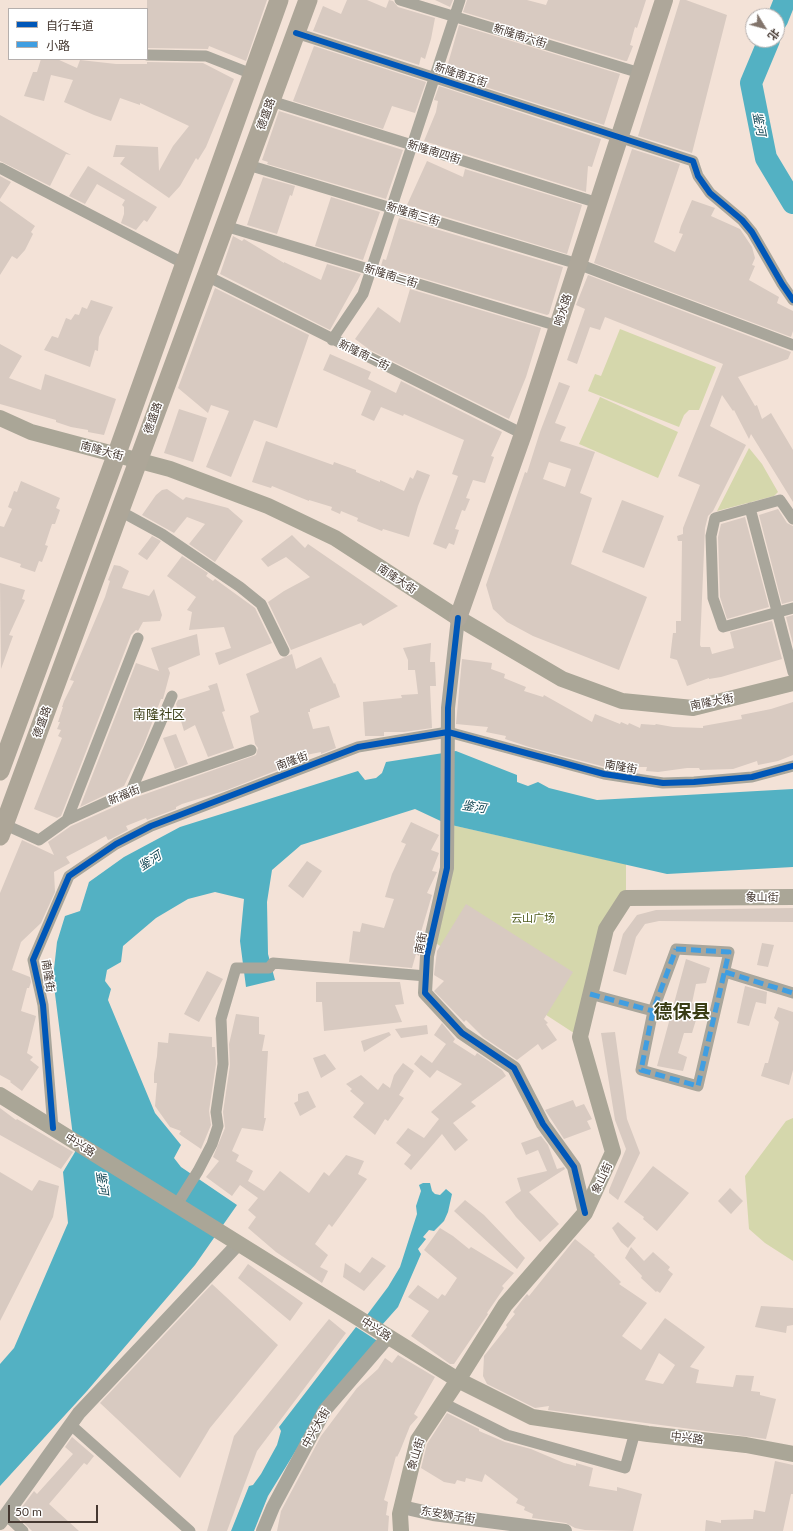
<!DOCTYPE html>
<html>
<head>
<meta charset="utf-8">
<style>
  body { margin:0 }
  #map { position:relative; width:793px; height:1531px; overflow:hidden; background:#f3e2d7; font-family:Lato,"Noto Sans SC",sans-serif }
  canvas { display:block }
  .legend { position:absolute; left:8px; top:8px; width:140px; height:52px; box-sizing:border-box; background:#fff; border:1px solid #b5afad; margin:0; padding:5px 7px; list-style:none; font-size:12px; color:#453831 }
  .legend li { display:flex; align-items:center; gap:8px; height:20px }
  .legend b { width:20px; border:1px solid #b5afad }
  .north { position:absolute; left:745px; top:8px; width:40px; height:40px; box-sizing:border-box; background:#fff; border:1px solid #b5afad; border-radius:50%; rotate:127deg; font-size:11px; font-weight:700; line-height:16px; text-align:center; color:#453831 }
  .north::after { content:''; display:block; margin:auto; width:14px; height:18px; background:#82746b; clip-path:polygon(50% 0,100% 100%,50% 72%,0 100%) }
  .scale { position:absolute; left:8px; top:1505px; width:90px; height:18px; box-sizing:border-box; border:2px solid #453831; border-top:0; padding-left:5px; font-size:12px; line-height:14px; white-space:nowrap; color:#453831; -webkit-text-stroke:3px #fff; paint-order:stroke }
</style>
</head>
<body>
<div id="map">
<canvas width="793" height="1531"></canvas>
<ul class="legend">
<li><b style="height:5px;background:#0057b8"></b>自行车道</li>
<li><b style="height:5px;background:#409ee1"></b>小路</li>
</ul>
<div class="north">北</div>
<div class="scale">50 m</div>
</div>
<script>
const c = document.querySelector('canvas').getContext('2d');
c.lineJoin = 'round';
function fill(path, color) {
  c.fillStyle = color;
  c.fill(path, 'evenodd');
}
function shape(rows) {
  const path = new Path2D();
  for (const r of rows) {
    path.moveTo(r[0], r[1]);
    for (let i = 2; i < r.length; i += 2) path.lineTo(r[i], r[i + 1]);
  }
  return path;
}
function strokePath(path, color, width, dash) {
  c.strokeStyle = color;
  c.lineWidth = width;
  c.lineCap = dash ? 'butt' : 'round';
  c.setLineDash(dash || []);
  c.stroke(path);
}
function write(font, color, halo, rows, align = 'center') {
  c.font = font + ' Lato,"Noto Sans SC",sans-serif';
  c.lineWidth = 3;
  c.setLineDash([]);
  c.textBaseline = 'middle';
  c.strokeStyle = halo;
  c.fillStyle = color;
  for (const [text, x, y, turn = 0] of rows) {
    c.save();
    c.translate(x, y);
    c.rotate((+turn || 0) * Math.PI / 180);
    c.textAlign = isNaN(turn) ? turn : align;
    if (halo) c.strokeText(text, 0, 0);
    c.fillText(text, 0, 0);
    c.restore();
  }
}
fill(shape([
  [620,329,716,367,699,410,689,410,684,415,679,427,588,391,595,374,601,376],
  [600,397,678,432,658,478,579,444],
  [749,448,762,464,778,492,774,496,717,511],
  [447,824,626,864,626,898,606,929,580,1037,431,940],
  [793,1118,793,1261,765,1243,749,1229,745,1176,786,1121]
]), '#d5d7ac');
fill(shape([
  [456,751,517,775,517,782,528,786,538,782,549,788,597,800,793,789,793,867,667,874,447,824,415,809,301,845,272,870,267,902,268,954,275,980,246,987,240,941,244,899,215,892,188,899,156,918,123,946,121,962,107,970,105,981,111,989,108,1000,155,1113,181,1145,174,1158,181,1167,237,1205,195,1265,87,1391,0,1486,0,1364,14,1348,68,1223,63,1172,75,1152,53,978,57,942,65,916,80,911,89,882,124,857,180,827,358,771,365,780,376,778,382,773,386,762],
  [423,1183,430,1183,432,1191,435,1194,440,1195,446,1189,452,1194,448,1212,444,1221,434,1231,429,1230,423,1237,426,1239,418,1249,421,1254,398,1307,382,1325,367,1315,388,1287,400,1267,417,1214,416,1206,421,1191,419,1185],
  [356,1327,376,1340,376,1343,298,1447,268,1496,254,1531,231,1531,249,1486,253,1485,261,1474,277,1445,281,1431,279,1427]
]), '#53b1c3');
strokePath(shape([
  [777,20,785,0],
  [769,40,751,83,766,158,793,203]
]), '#53b1c3', 22);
fill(shape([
  [147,0,267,0,246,61,209,46,208,49,147,48],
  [347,0,367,0,386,8,389,0,393,1,398,7,435,18,431,39,425,59,421,57,419,65,313,31,323,6,341,14],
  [435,0,453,0,450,7],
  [467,0,527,0,546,5,548,0,646,0,637,28,635,27,630,45,633,46,627,61,625,61,463,12],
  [680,0,686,0,727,15,692,153,638,136],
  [459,25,620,74,604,125,445,74],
  [314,46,426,82,415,113,392,106,383,129,293,101],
  [41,59,57,59,77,68,80,60,116,64,147,64,147,62,203,63,234,79,206,147,198,160,196,158,180,186,169,198,120,164,125,157,113,157,116,145,158,147,159,171,173,146,189,126,140,103,140,105,120,98,111,121,94,115,64,102,73,80,51,75,44,101,24,96,33,72,37,72],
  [439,86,601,139,592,167,588,166,586,192,424,141,436,112,438,101,434,100],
  [279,111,403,150,386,199,267,164,268,162,262,160],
  [0,115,71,155,66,154,50,186,0,161],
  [632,149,680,164,654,242,675,252,683,234,679,233,681,226,692,200,715,208,711,216,740,229,752,247,755,258,752,265,755,266,749,280,779,297,777,303,793,311,793,331,791,337,594,263],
  [427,161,463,177,465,169,582,205,567,254,407,205],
  [88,166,157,207,147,222,144,220,136,230,121,223,124,214,124,207,122,205,125,200,97,184,85,204,69,196],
  [0,176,11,182,0,199],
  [263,177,295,186,292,196,290,195,277,234,247,225],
  [331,197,380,212,363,260,315,246],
  [0,201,35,226,31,232,33,234,25,250,17,259,12,256,0,275],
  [399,218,563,267,549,314,547,315,381,266,383,259,386,260],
  [233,236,242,241,244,239,284,263,284,262,321,280,327,264,361,274,330,330,220,274],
  [588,275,791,352,788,359,738,377,755,406,757,405,762,419,771,413,793,450,793,502,751,434,749,439,734,410,733,411,722,395,710,426,746,445,713,511,708,516,705,528,700,645,701,647,710,647,712,654,734,648,730,632,772,621,782,659,721,677,709,679,709,678,687,686,677,660,670,658,673,633,676,633,676,621,681,621,682,541,678,541,677,536,683,534,683,528,700,485,678,476,723,364,605,317,600,330,590,327,577,364,567,360,585,309,576,305],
  [215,288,309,335,277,428,254,420,231,477,206,467,229,411,211,405,208,413,178,388],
  [410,289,541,328,526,377,509,419,370,350,355,339,378,307,400,323],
  [91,300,113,307,99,337,98,351,95,350,90,367,44,350,52,336,58,338,66,318,71,320,75,314,79,315,82,307,87,309],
  [0,344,22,356,9,378,41,390,45,374,116,399,104,435,88,432,88,430,71,427,56,422,56,420,0,404],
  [330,354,371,372,368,379,396,393,401,381,502,432,491,456,494,457,485,483,473,480,466,498,470,499,465,511,462,510,455,529,459,530,454,545,449,543,446,549,433,544,458,476,452,474,464,440,404,414,403,416,381,407,374,421,361,415,371,391,323,370],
  [559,382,570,386,555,423,566,427,560,441,595,452,580,493,592,498,571,564,647,597,619,670,533,636,507,622,493,609,486,585,525,472,527,473,540,432],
  [549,462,571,469,565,487,543,479],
  [179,409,207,418,193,462,164,453],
  [266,441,333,465,334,462,356,470,356,472,380,482,380,480,404,491,410,477,413,479,417,470,430,475,418,506,409,537,383,529,382,531,357,521,358,518,341,511,340,514,331,510,332,507,309,500,309,501,272,486,271,488,252,482],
  [21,481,60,498,56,508,60,510,55,524,52,524,45,545,48,546,42,562,39,561,35,572,20,567,21,564,0,557,0,526,4,527,12,509,8,507,14,491,17,492],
  [167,489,183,500,186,497,228,508,243,521,215,562,189,544,205,524,187,517,174,533,142,515,156,495,162,490],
  [622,500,664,516,644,568,602,552],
  [778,509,787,523,793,526,793,601,782,604,759,515],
  [745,517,769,607,727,619,720,597,718,537,721,524],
  [292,535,305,548,308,544,398,606,363,626,361,623,291,650,268,602,284,591,310,577,286,557,268,567,261,559],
  [152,536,161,541,147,560,138,554],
  [182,556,208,573,206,576,213,581,215,579,255,608,272,643,219,665,215,653,231,648,224,627,189,630,192,612,187,610,196,597,167,576],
  [114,565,120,566,129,571,122,588,149,596,154,589,162,615,160,621,143,622,138,631,136,630,131,635,61,816,57,818,34,809,62,738,58,736,61,730,57,729,60,722,58,722,63,707,62,707,64,701,74,681,70,680,105,597,110,581,108,580],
  [0,583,25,590,22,599,25,600,9,635,13,636,1,669],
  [793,615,793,644,786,617],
  [197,634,200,655,168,668,170,673,163,699,161,699,144,744,124,786,80,807,136,663,159,671,151,648],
  [431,643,430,662,435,662,436,686,430,686,432,728,404,732,384,732,384,736,365,736,363,702,402,698,401,695,418,694,415,670,408,670,408,660,403,648],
  [292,654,296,669,321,657,334,684,335,683,340,697,310,709,310,712,308,712,313,729,329,726,336,748,321,754,321,752,296,757,298,762,227,790,182,804,176,807,176,809,147,820,146,818,126,826,128,830,111,839,108,840,106,836,66,857,70,863,54,872,55,892,41,923,21,942,12,970,30,977,31,982,29,988,27,988,21,1011,36,1016,27,1053,33,1057,30,1060,39,1067,22,1091,10,1082,11,1081,0,1075,0,893,22,840,54,855,48,842,71,826,134,798,256,755,258,748,255,744,250,716,259,712,246,674],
  [462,659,492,663,491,669,505,674,504,678,526,687,524,691,543,697,544,695,592,722,595,714,620,724,621,722,628,725,629,723,640,728,641,724,655,725,656,724,673,727,703,728,703,726,742,719,741,715,771,709,793,702,793,755,778,761,758,765,757,761,733,769,700,770,699,768,687,768,658,772,646,771,647,767,628,767,627,770,605,767,529,747,505,739,506,736,486,732,488,727,456,724],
  [217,683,225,711,222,712,234,748,208,757,195,725,184,731,176,704,178,700,210,690,208,686],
  [176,734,188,764,175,769,163,738],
  [411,822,439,835,431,850,439,853,432,871,437,872,427,893,432,895,421,932,424,932,419,956,416,954,412,968,349,962,353,931,360,932,362,923,384,928,394,899,385,897,392,874,406,844,401,842],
  [307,861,322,871,303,898,288,886],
  [466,904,573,972,544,1019,548,1023,546,1024,557,1040,542,1050,538,1044,517,1060,483,1037,466,1020,464,1022,434,991,444,981,434,975,437,951],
  [793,908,793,922,659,921,645,924,636,937,626,975,613,971,623,934,637,915,656,910],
  [762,943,774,945,768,967,757,965],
  [686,959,710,968,706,983,696,984,692,1003,700,1007,692,1033,684,1033,678,1053,687,1057,683,1071,657,1066],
  [207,971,223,979,199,1022,184,1014],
  [316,982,400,982,404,1004,395,1005,402,1022,324,1031,322,1002,316,1002],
  [745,986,767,992,766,1004,756,1002,749,1026,737,1023],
  [778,1007,793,1012,793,1070,789,1085,761,1076,765,1063,768,1063,779,1022,774,1018],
  [236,1014,259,1017,259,1034,265,1035,262,1051,268,1051,264,1118,266,1118,263,1131,242,1128,232,1151,239,1155,236,1161,253,1171,248,1181,264,1191,280,1171,309,1193,324,1172,329,1176,346,1155,364,1161,358,1174,367,1179,332,1227,329,1224,315,1244,328,1255,320,1267,328,1271,322,1283,276,1252,248,1228,256,1217,248,1210,258,1198,240,1185,232,1196,206,1177,219,1161,213,1157,225,1128,223,1112,230,1065,229,1044],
  [442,1023,455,1039,453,1042,475,1056,477,1053,502,1070,506,1076,471,1102,476,1106,453,1123,468,1140,455,1151,442,1134,411,1170,404,1164,411,1155,396,1143,408,1128,424,1138,439,1119,431,1112,462,1084,437,1070,430,1078,414,1064,421,1055,432,1063,446,1044,434,1035],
  [427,1025,428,1034,401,1038,395,1029],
  [389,1032,391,1035,364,1052,361,1041],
  [615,1032,627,1119,640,1153,618,1200,609,1193,609,1190,626,1149,615,1120,601,1033],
  [169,1033,212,1037,212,1047,215,1047,216,1064,209,1111,211,1125,201,1149,179,1134,181,1131,170,1127,155,1106,157,1083,154,1083,154,1074,157,1056,158,1042,168,1043],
  [325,1054,336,1069,321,1078,313,1058],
  [403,1063,414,1071,399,1095,404,1098,388,1121,385,1119,375,1135,353,1117,364,1103,350,1091,352,1089,346,1084,361,1075,378,1090,383,1083,390,1088,394,1075],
  [308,1091,316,1107,300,1116,294,1103,298,1101,298,1094],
  [573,1100,576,1107,584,1104,592,1119,587,1121,591,1129,564,1139,545,1110],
  [0,1108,16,1120,17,1119,73,1152,61,1169,0,1135],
  [541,1136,548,1145,557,1169,564,1167,565,1169,529,1192,559,1224,540,1242,516,1217,505,1202,521,1191,517,1178,547,1171,538,1150,526,1155,521,1143],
  [653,1166,689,1193,657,1231,643,1219,644,1217,624,1202],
  [0,1172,32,1191,39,1180,59,1186,53,1217,0,1321],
  [730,1188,743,1201,731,1214,718,1201],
  [465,1200,484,1215,525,1258,517,1269,454,1211],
  [618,1222,636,1238,628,1248,621,1242,612,1228],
  [440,1228,453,1236,469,1249,471,1247,514,1273,502,1286,504,1288,487,1313,488,1314,454,1364,450,1364,411,1336,429,1311,408,1297,418,1285,438,1299,442,1294,445,1296,457,1278,424,1250],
  [575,1239,595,1255,594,1256,621,1282,619,1284,647,1303,622,1336,641,1350,665,1318,705,1347,690,1367,699,1370,696,1383,733,1387,736,1375,754,1376,751,1391,760,1392,760,1395,776,1399,766,1439,548,1410,549,1406,535,1408,487,1384,483,1376,484,1356,507,1327,506,1325,515,1314,513,1312,523,1299,527,1294,529,1296],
  [659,1353,675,1365,663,1384,645,1380],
  [631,1247,644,1261,653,1252,670,1267,668,1270,673,1274,660,1293,657,1291,656,1292,641,1278,642,1276,625,1258],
  [372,1257,386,1266,364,1291,343,1277,345,1263,360,1273],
  [248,1264,303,1303,290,1321,238,1278],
  [212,1284,278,1345,210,1428,180,1478,100,1403],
  [761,1306,793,1308,793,1325,787,1326,786,1333,755,1327],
  [329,1319,346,1333,257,1451,227,1531,207,1531,234,1436],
  [398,1355,435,1377,414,1414,418,1417,410,1426,400,1451,397,1457,396,1456,384,1500,388,1502,386,1515,389,1516,388,1531,277,1531,281,1511,321,1436,357,1388,378,1369,385,1358,392,1363],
  [447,1413,479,1429,479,1431,505,1442,531,1449,564,1463,576,1466,576,1463,593,1468,589,1486,617,1491,617,1487,642,1494,633,1531,585,1530,575,1528,566,1523,532,1518,533,1514,524,1510,525,1507,516,1503,518,1499,485,1474,482,1482,466,1478,465,1482,457,1480,455,1484,444,1482,421,1468,427,1444],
  [72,1437,94,1456,87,1465,84,1463,49,1504,79,1531,32,1531,16,1515,34,1491,37,1494,73,1454,65,1447],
  [775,1461,793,1465,793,1494,791,1494,783,1531,705,1531,706,1520,721,1523,721,1520,753,1519,754,1510,765,1512]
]), '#d8cac1');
strokePath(shape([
  [400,0,640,73],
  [296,33,693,161,698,176,710,193,742,220,752,232,782,284,793,300],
  [147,55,206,56,252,74],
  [271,101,598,203],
  [248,165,578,264,793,345],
  [0,168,185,264],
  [225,226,558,326],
  [205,275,523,434],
  [332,340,363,294,460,0],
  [750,508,793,672],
  [120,511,162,534,240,587,261,604,284,651],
  [793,519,780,500,715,518,711,536,713,598,723,627,793,608],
  [131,791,172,696],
  [67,820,138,638],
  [1,823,39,840,67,820,131,791,251,750],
  [676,949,729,952,698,1086,641,1070,653,1011,676,949],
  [725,972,793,993],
  [590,994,653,1011],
  [53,1128,43,1005,33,960,69,876,116,844,151,826,358,747,448,732,604,774,663,783,694,782,752,777,793,766],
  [176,1206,198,1171,212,1144,218,1126,216,1112,223,1064,221,1019,236,968,269,968,273,963,426,976],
  [443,1403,507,1435,625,1468,635,1432],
  [71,1425,190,1531],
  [6,1515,23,1531]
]), '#a9a69b', 11);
strokePath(shape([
  [458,618,448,708,447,868,427,956,425,993,462,1033,514,1068,543,1124,574,1167,585,1213],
  [402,1507,433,1514,565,1531],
  [0,1523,79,1413,238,1244],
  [263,1531,273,1507,325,1410,388,1337]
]), '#a9a69b', 14);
strokePath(shape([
  [0,418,31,432,170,469,268,506,335,538,458,618,562,679,622,701,693,708,793,683],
  [0,1095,458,1380,532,1417,648,1434,746,1445,793,1454],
  [401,1531,400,1514,418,1440,458,1380,505,1305,585,1213,613,1152,580,1037,606,929,626,898,793,897]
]), '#aaa697', 16);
strokePath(shape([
  [458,618,523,434,664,0]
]), '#aea79a', 18);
strokePath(shape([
  [0,771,116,456,279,0],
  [0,836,308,0]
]), '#ada698', 19);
strokePath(shape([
  [676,949,729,952,698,1086,641,1070,653,1011,676,949],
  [725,972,793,993],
  [590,994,653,1011]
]), '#409ee1', 5, [10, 5]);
strokePath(shape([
  [296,33,693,161,698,176,710,193,742,220,752,232,782,284,793,300],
  [458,618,448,708,447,868,427,956,425,993,462,1033,514,1068,543,1124,574,1167,585,1213],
  [53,1128,43,1005,33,960,69,876,116,844,151,826,358,747,448,732,604,774,663,783,694,782,752,777,793,766]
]), '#0057b8', 6);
write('11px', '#453831', '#fff', [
  ["新隆南六街",520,36,17],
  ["新隆南五街",461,75,18],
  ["德盛路",266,114,-70],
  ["新隆南四街",434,152,17],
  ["新隆南三街",413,214,17],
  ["新隆南二街",391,276,17],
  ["响水路",563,310,-72],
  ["新隆南一街",364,355,26],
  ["德盛路",153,418,-71],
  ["南隆大街",102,451,15],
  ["南隆大街",397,579,33],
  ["南隆大街",712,702,-11],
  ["德盛路",42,722,-70],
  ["南隆街",292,761,-20],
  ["南隆街",621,767,10],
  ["新福街",124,795,-22],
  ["象山街",762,897],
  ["南街",421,943,-79],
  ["南隆街",48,976,81],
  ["中兴路",80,1145,32],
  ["象山街",602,1178,-65],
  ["中兴路",376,1329,32],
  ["中兴大街",316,1428,-60],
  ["中兴路",687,1438,7],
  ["象山街",416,1454,-73],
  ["东安狮子街",448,1515,9]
]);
write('11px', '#4d591b', '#fff', [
  ["云山广场",533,918]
]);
write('italic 12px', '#0f4351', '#fff', [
  ["鉴河",759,124,79],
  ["鉴河",474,807,9],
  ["鉴河",150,861,-33],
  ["鉴河",102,1183,82]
]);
write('13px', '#3a3d15', '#fff', [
  ["南隆社区",159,715]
]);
write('bold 19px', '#3a3d15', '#fff', [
  ["德保县",682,1012]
]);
</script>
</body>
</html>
